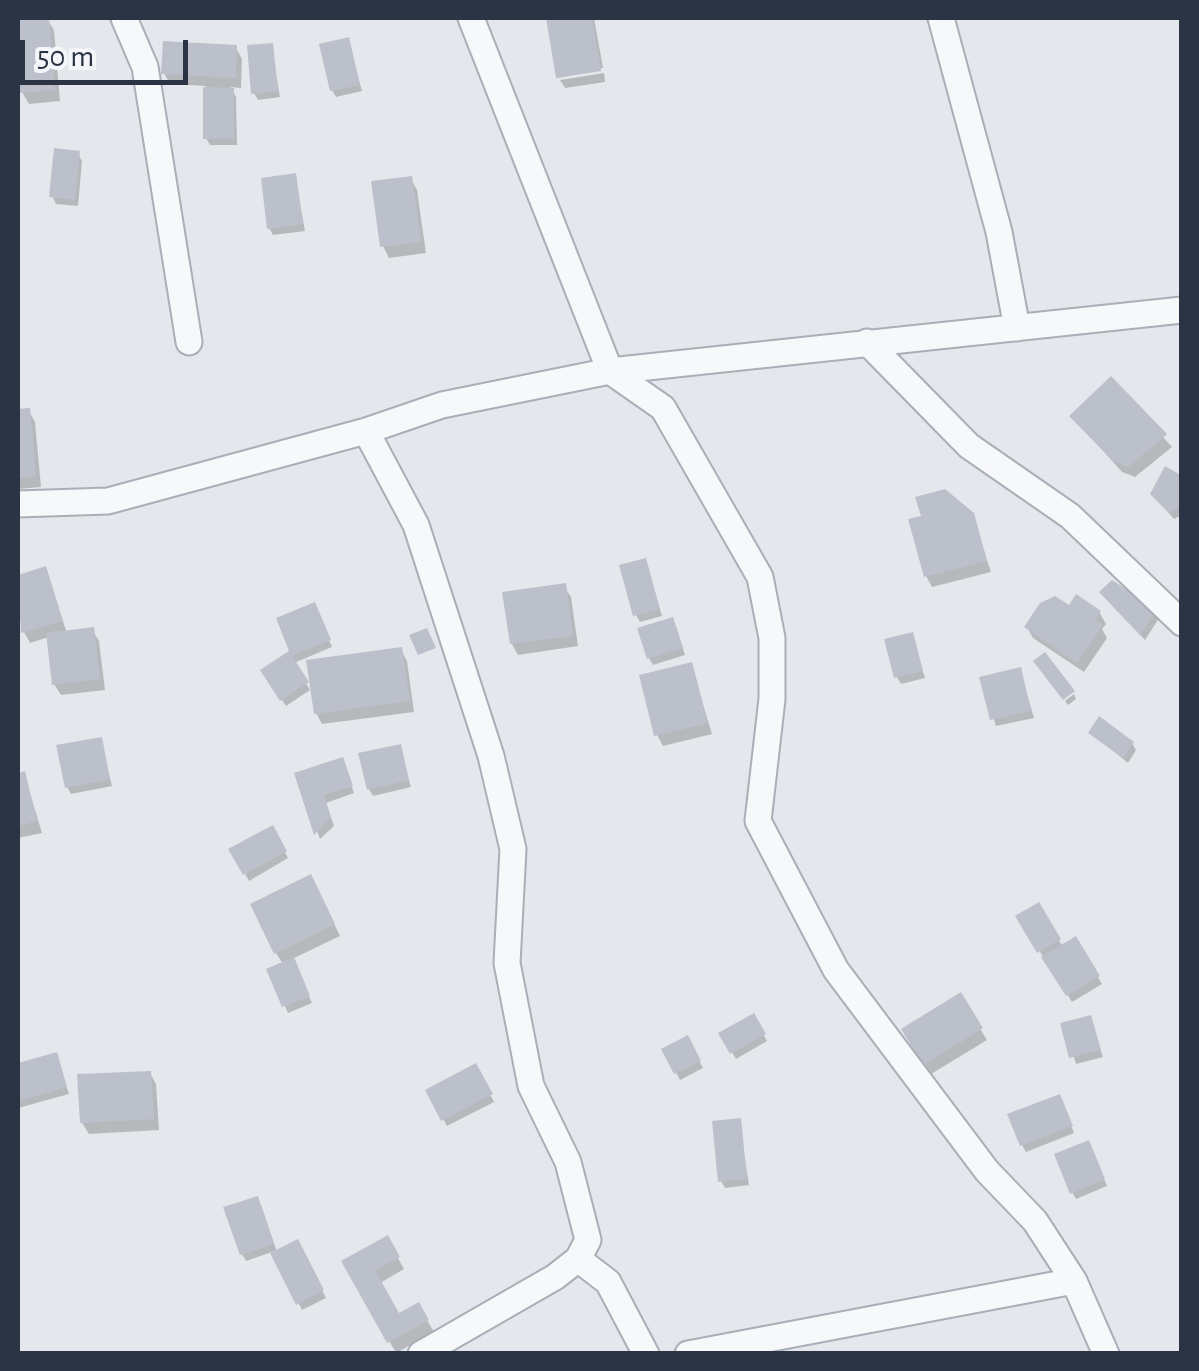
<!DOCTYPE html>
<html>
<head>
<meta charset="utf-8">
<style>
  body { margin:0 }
  #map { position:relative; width:1199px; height:1371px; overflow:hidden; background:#e4e7ec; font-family:"Alegreya Sans",sans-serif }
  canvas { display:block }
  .frame { position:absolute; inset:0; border:20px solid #2b3445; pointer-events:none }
  .scale { position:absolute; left:20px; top:40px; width:168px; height:45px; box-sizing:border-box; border:5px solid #2b3445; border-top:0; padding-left:12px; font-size:30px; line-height:35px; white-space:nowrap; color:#2b3445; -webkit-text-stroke:8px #f4f6f9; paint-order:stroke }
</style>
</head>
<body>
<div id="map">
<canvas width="1199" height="1371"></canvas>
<div class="frame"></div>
<div class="scale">50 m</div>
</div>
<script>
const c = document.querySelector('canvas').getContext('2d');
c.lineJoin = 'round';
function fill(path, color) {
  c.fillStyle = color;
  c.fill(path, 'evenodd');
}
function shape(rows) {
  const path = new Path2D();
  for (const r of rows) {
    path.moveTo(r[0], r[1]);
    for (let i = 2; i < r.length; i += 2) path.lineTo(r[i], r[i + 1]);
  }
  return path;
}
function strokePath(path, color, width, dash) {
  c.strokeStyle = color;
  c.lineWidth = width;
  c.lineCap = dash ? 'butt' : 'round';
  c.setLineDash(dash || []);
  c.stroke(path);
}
fill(shape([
  [548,18,594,18,603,68,559,78],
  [47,19,54,30,60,101,29,104,22,92,18,21],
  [348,40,362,91,336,97,332,90],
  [271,45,280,97,258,100,254,93],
  [236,48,242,59,241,88,231,87,236,97,237,145,210,145,206,138,206,86,170,84,164,73],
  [604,73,605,82,565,88,560,80],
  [78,154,82,161,78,206,56,204,52,196],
  [295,176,305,231,273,235,269,228],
  [411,179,417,190,426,253,389,258,383,246],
  [1111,379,1172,447,1135,477,1122,472,1072,416],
  [29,411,35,422,41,487,18,489,18,412],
  [1182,479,1182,515,1174,519,1152,494],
  [972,514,991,572,932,587,926,576,924,518],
  [645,561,662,616,640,622,636,615],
  [45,569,67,633,92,630,99,641,105,690,61,695,54,684,49,637,30,643,24,632,18,611,18,577],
  [564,586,571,597,578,646,518,655,512,644],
  [1106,599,1155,611,1159,618,1145,640],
  [1070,609,1099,612,1106,624,1102,629,1107,638,1084,672,1033,638,1027,627],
  [317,612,332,647,294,663,310,690,286,706,263,671,292,652],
  [676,626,685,655,653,665,649,658],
  [912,635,925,678,901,684,897,677],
  [401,650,407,661,414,712,322,724,316,713],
  [691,665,712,734,663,746,657,735],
  [1020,670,1034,718,996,726,982,679],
  [1074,694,1076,699,1068,705,1065,701],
  [1091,733,1132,743,1136,750,1128,763],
  [100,739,112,786,71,794,67,787],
  [399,747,411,787,373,796,369,789],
  [345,767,354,793,326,803,334,826,320,839,297,775],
  [24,774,42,833,18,838,18,776],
  [272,828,288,858,249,881,232,850],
  [317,888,340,936,292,959,312,1003,288,1013,269,970,283,964,276,953],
  [1038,905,1063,947,1075,939,1102,984,1072,1002,1018,917],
  [960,996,987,1040,931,1074,904,1030],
  [753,1016,767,1041,736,1059,721,1034],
  [1090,1018,1103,1057,1076,1064,1063,1025],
  [687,1038,703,1068,680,1080,664,1050],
  [56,1055,69,1094,18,1108,18,1065],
  [475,1066,494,1102,447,1126,428,1091],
  [150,1073,156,1084,159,1130,89,1134,82,1123],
  [1063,1104,1074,1133,1026,1152,1022,1145],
  [739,1121,749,1185,725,1188,721,1181],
  [1092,1150,1107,1186,1076,1199,1072,1192],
  [261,1205,277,1252,297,1242,326,1298,302,1310,272,1252,246,1261,242,1254],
  [387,1238,404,1269,380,1283,398,1316,418,1305,434,1332,396,1353,345,1262]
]), '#0003');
fill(shape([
  [49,18,55,90,20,93,18,19],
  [546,18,592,18,601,71,556,78],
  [349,37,360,85,330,91,319,44],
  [163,41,237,45,236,78,161,74],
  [273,43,278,91,251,94,247,45],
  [203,87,234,88,234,139,203,139],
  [54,148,80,151,75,200,49,197],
  [296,173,303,224,267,229,261,178],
  [412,176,421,242,380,247,371,181],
  [1111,376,1167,434,1128,467,1113,461,1069,416],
  [30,408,36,476,18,478,18,409],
  [1165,466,1182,476,1182,505,1169,513,1150,494],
  [945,489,974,513,987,561,924,577,908,519,921,516,915,497],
  [646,558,660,609,633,616,619,565],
  [46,566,63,621,21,633,18,575],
  [1112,580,1157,609,1140,635,1099,592],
  [566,583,573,636,510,644,502,592],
  [1076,594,1101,611,1095,620,1103,625,1077,663,1024,627,1040,603,1055,596,1069,605],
  [315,602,331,640,292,656,309,682,280,701,260,670,289,651,276,618],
  [673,617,683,648,647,659,637,628],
  [94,627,100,679,52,685,46,633],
  [427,628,436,648,418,655,409,635],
  [913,632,923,671,894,678,884,639],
  [402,647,410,701,314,714,306,660],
  [1045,652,1075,691,1063,700,1033,661],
  [692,662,708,723,654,736,639,675],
  [1021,667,1031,711,990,720,979,677],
  [1099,716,1134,742,1123,758,1088,733],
  [102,737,110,779,65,788,56,745],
  [401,744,409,780,367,790,358,753],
  [343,757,353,786,324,795,331,818,314,835,294,773],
  [25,771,37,821,18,826,18,773],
  [273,825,287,851,243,875,228,849],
  [311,874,335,924,274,954,250,904],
  [1039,902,1061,939,1037,953,1015,916],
  [1076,936,1100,976,1066,996,1041,957],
  [294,957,310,996,282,1007,266,969],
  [961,992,983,1028,923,1065,901,1029],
  [754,1013,766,1034,730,1054,718,1033],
  [1091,1015,1101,1050,1069,1058,1060,1023],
  [688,1035,701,1061,674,1074,661,1049],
  [57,1052,67,1087,18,1101,18,1063],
  [476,1063,493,1094,441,1121,425,1090],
  [151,1071,154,1119,80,1123,77,1074],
  [1060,1094,1073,1126,1020,1146,1007,1114],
  [741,1118,747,1179,718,1182,712,1121],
  [1089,1140,1105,1179,1070,1194,1054,1154],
  [258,1196,274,1244,240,1255,223,1207],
  [388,1235,400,1257,375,1270,399,1313,419,1302,429,1320,387,1343,341,1261],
  [298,1239,324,1290,296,1305,270,1253]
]), '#bbc0ca');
const minor = shape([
  [124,18,145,67,189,342],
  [471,18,610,371,663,408,760,577,772,638,772,699,758,821,836,970,987,1171,1035,1221,1074,1281,1106,1354],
  [941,18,999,232,1017,328],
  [867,342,969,446,1070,516,1182,623],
  [366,431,416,525,491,756,513,849,507,963,531,1086,568,1162,588,1240,578,1259,555,1277,421,1354],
  [18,504,108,501,366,431,442,405,610,371,1182,310],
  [578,1259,608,1282,646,1354],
  [688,1354,1074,1281]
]);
strokePath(minor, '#a9aeb7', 29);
strokePath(minor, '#f7f8fa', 25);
</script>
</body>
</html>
